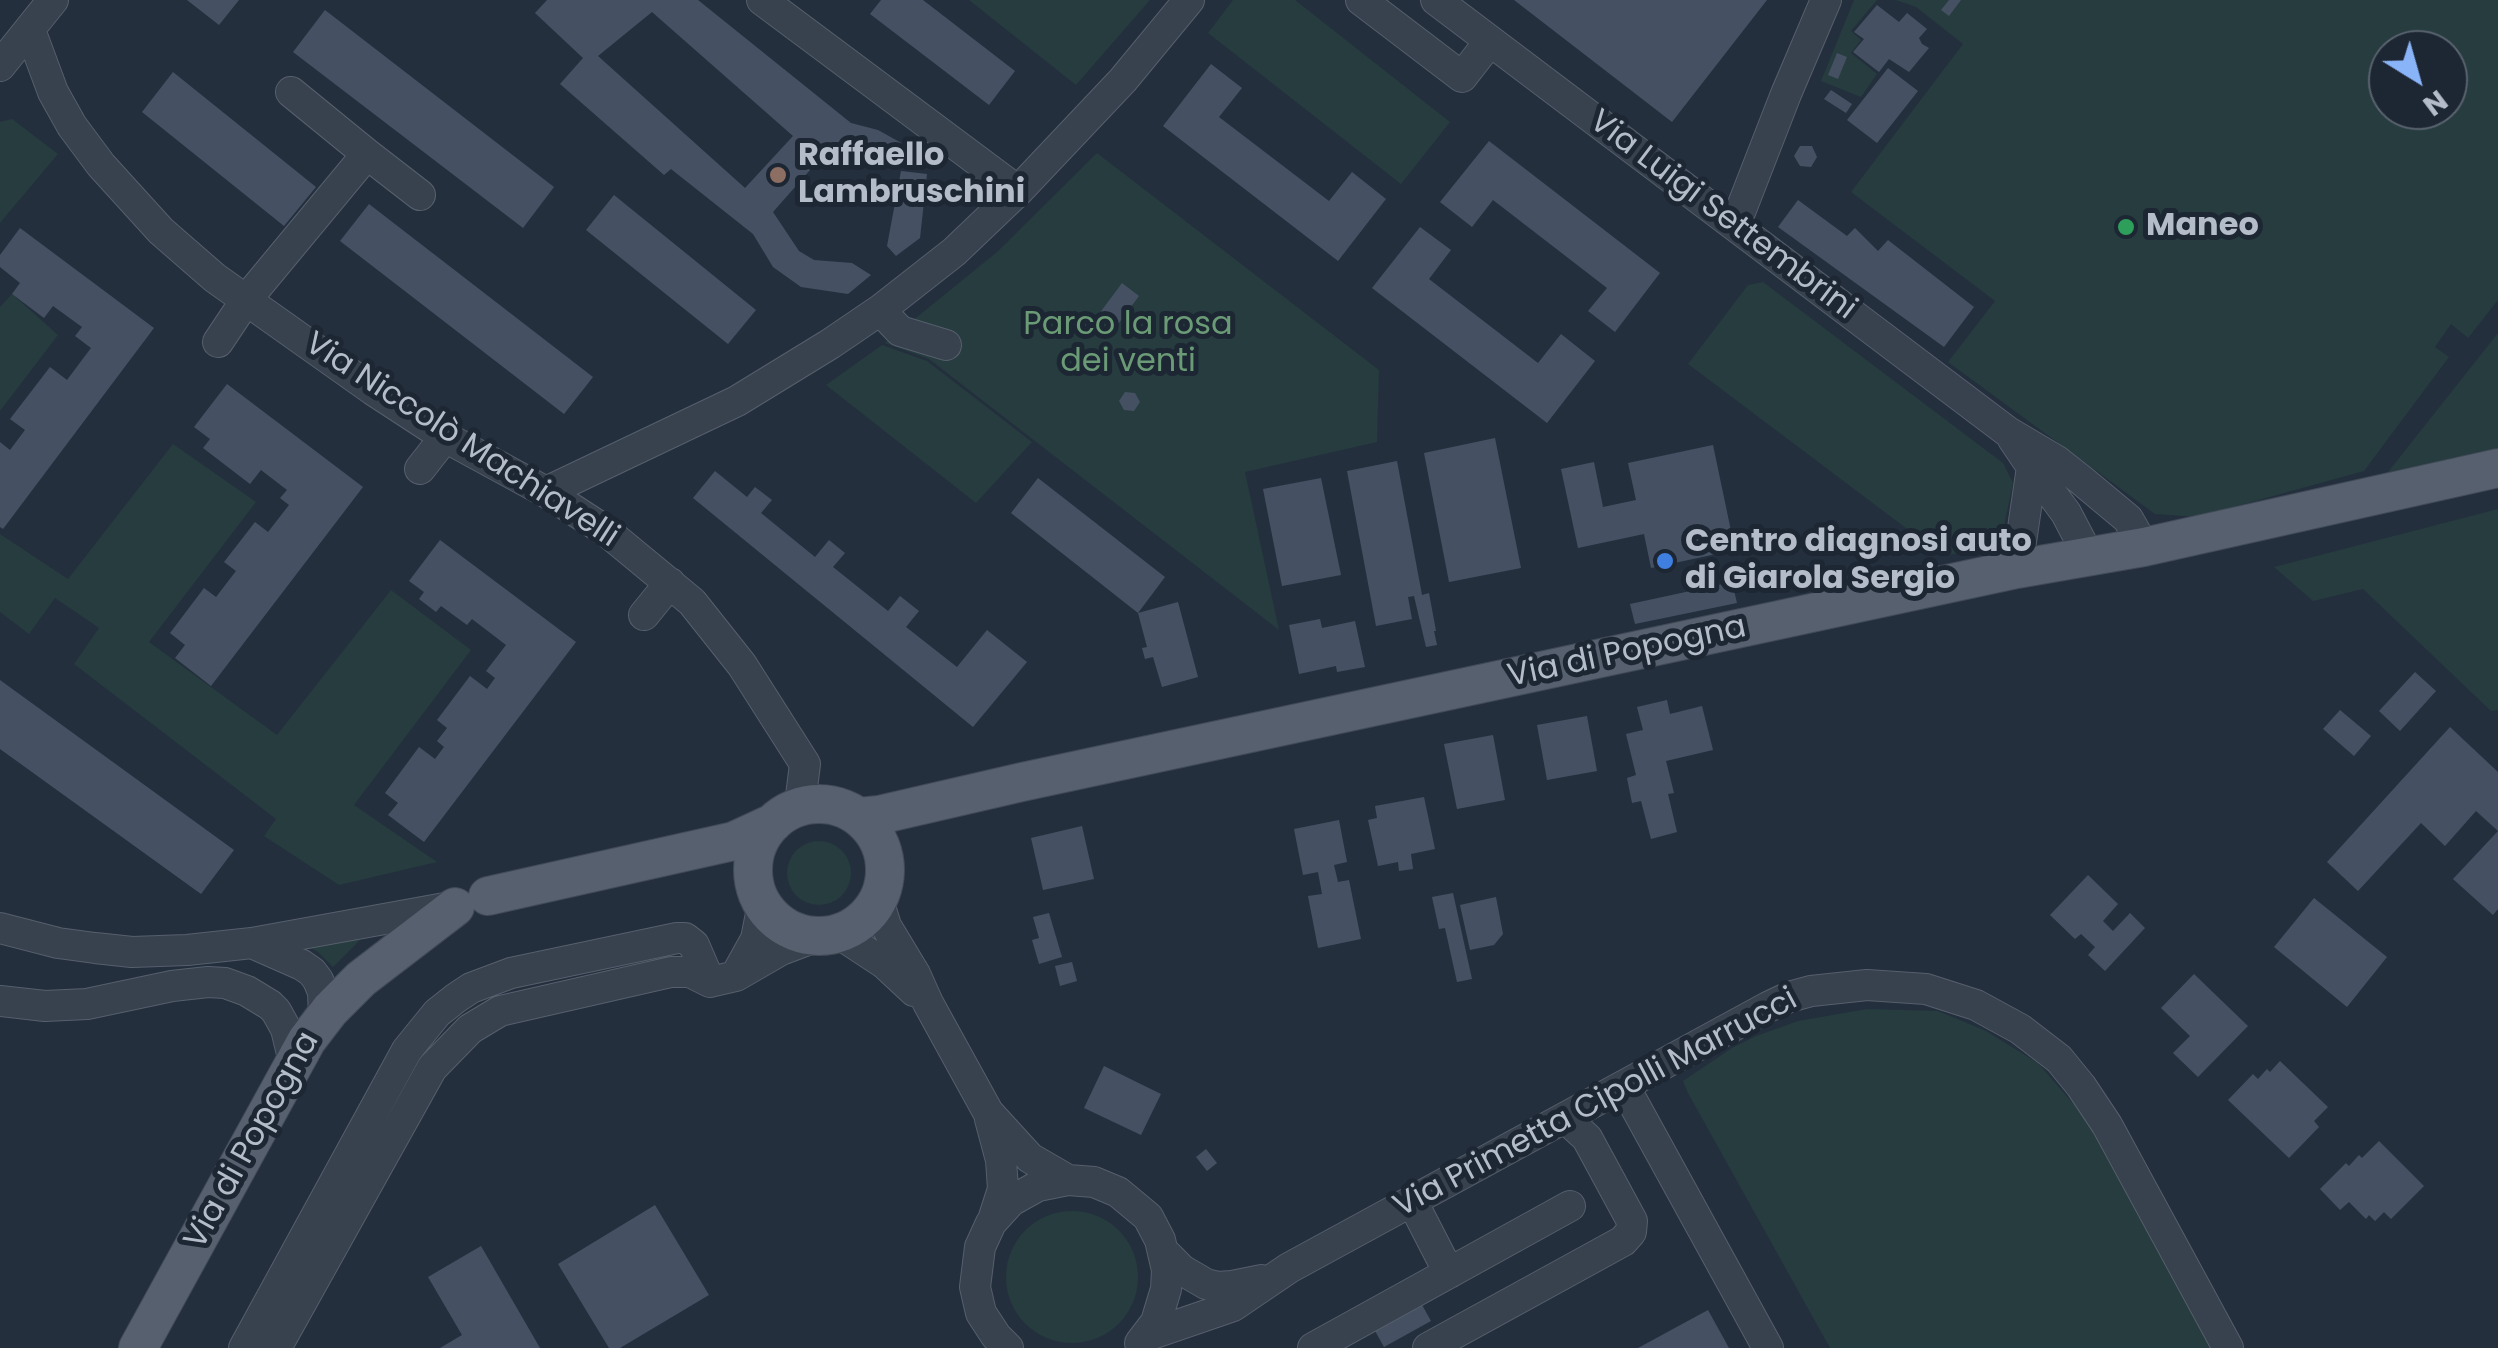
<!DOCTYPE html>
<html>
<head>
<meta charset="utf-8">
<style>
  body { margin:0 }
  #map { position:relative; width:2498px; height:1348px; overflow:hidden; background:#242f3e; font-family:Poppins,sans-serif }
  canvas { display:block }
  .north { position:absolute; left:2368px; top:30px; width:100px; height:100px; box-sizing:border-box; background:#1d2633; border:2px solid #59626f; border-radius:50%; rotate:143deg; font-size:28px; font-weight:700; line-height:40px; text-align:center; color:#b4bcc9 }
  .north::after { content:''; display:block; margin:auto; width:35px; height:45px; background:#8ab4f8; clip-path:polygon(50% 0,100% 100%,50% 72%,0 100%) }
</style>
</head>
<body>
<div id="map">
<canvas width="2498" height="1348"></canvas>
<div class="north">N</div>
</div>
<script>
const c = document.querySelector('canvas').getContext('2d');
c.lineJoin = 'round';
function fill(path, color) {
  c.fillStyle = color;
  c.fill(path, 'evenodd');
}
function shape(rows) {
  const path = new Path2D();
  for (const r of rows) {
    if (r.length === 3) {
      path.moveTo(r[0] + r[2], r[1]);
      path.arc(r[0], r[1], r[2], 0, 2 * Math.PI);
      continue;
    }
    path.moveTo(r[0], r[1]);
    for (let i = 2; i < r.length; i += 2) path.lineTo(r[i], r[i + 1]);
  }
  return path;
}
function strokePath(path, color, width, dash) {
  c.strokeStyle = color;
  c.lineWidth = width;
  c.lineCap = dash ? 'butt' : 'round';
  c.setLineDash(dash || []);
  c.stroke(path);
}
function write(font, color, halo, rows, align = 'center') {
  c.font = font + ' Poppins,sans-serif';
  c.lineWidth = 10;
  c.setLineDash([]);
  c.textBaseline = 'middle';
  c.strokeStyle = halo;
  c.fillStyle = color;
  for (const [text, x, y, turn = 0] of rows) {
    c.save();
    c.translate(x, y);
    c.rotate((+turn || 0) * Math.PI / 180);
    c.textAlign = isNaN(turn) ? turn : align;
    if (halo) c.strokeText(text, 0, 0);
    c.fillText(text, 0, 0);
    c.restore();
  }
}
fill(shape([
  [969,0,1150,0,1076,85],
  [1233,0,1295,0,1450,122,1401,184,1208,33],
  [1854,0,1877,0,1851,31,1861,40,1851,53,1877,74,1861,97,1821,81],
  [1896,0,2498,0,2498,300,2468,338,2451,324,2435,347,2449,357,2364,471,2197,517,2155,514,1948,362,1995,301,1851,192,1963,44,1916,7],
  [2388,50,2448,50,2448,110,2388,110],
  [12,119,58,154,0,223,0,122],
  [1097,153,1379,370,1377,442,1245,472,1279,630,929,359,885,343,997,252],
  [1763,282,2003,463,2013,483,2001,541,1991,547,1943,556,1688,364,1748,285],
  [12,294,58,335,0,411,0,307],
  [2498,333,2498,448,2388,472],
  [882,345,927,361,1032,442,976,503,826,385],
  [173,444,256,502,149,642,277,735,391,590,471,650,354,805,437,862,339,885,264,836,276,819,74,664,99,628,55,598,29,634,0,612,0,534,68,579],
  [2498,509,2498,710,2491,711,2363,589,2313,601,2274,567],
  [819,873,32],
  [374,926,333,967,318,952,297,941],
  [1867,1009,1938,1011,1986,1031,2038,1063,2084,1116,2211,1348,1830,1348,1688,1093,1683,1081,1732,1048,1756,1036,1798,1021],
  [1072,1277,66]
]), '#263c3f');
fill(shape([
  [187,0,239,0,219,25],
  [547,0,698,0,851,123,878,130,905,145,894,165,877,155,833,144,773,212,799,251,814,260,852,263,871,275,848,294,801,287,773,267,753,234,671,169,664,175,560,84,583,58,535,13],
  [652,12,793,136,745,188,598,56],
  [881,0,923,0,1015,71,989,105,870,14],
  [1514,0,1767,0,1672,122],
  [1949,0,1961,0,1949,16,1941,10],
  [1877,5,1899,22,1907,13,1927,29,1919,38,1922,44,1929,48,1909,72,1889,59,1879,72,1853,52,1864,39,1854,32],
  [325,10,554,187,523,228,293,52],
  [1837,53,1847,57,1838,79,1828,75],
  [1211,64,1242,88,1219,117,1329,201,1352,172,1386,199,1338,261,1163,126],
  [1888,68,1918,91,1877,143,1847,120],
  [173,72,316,187,284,226,142,112],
  [1831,90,1852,104,1846,113,1824,99],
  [1489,141,1660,273,1615,332,1588,311,1607,288,1493,200,1472,227,1440,202],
  [1800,146,1812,146,1817,157,1811,167,1800,166,1794,156],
  [901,171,927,174,920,238,896,256,887,246],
  [614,195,756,310,728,344,586,230],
  [1798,200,1847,236,1855,228,1878,251,1888,240,1974,307,1944,347,1778,227],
  [369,204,593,377,564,414,340,241],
  [1420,227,1451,250,1429,279,1538,363,1561,334,1595,361,1547,423,1372,288],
  [20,228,154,328,3,529,0,527,0,442,10,450,25,430,10,419,50,367,67,380,91,348,75,336,82,327,53,306,44,318,12,294,20,283,0,267,0,255],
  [1122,283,1139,296,1116,327,1099,314],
  [227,384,363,487,211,686,175,658,185,645,170,633,204,588,216,597,236,571,224,562,255,522,268,532,289,505,280,498,287,490,261,470,250,484,203,448,210,439,194,427],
  [1125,392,1135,393,1140,402,1134,411,1124,410,1119,401],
  [1495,438,1521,568,1449,582,1424,453],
  [1713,445,1735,550,1651,568,1644,534,1578,548,1561,469,1594,462,1603,507,1636,500,1628,463],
  [1397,461,1422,595,1429,593,1436,631,1434,631,1437,645,1426,647,1414,596,1408,597,1412,619,1376,626,1347,471],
  [715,471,747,497,755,487,772,500,761,513,815,557,829,540,845,553,833,567,888,611,900,596,919,611,906,627,957,667,987,630,1027,662,973,727,693,498],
  [1038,478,1165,577,1138,613,1011,513],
  [1321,478,1341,575,1282,586,1263,489],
  [440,540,576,642,424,842,388,815,398,803,385,793,419,747,435,759,444,747,437,741,447,728,437,720,470,676,487,689,495,678,486,671,506,645,472,619,467,625,441,606,436,612,419,599,424,592,409,581],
  [1732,582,1737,603,1635,624,1630,604],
  [1178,602,1198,677,1162,687,1153,657,1145,659,1142,648,1147,647,1138,613],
  [1320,619,1322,628,1355,621,1365,667,1337,672,1336,666,1299,674,1289,625],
  [2415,672,2436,691,2400,731,2379,711],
  [0,680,234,850,201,894,0,749],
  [1667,700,1670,714,1702,706,1713,750,1666,761,1674,793,1668,794,1677,832,1651,839,1641,801,1632,803,1627,778,1636,775,1626,734,1643,730,1637,707],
  [2340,710,2371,736,2354,756,2323,729],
  [1587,716,1597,771,1547,780,1537,725],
  [2450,727,2498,772,2498,909,2493,915,2453,879,2498,831,2476,811,2445,846,2421,823,2358,891,2327,862],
  [1493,735,1505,800,1457,809,1444,744],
  [1424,797,1435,849,1411,854,1413,869,1399,871,1398,862,1378,866,1368,820,1377,818,1375,806],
  [1339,820,1347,862,1334,865,1338,882,1349,880,1361,939,1318,948,1308,896,1322,894,1318,872,1303,875,1294,829],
  [1082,826,1094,879,1043,890,1031,838],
  [2088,875,2118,904,2103,921,2113,931,2130,913,2145,928,2105,971,2088,955,2095,947,2081,934,2075,939,2050,915],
  [1453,893,1472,979,1457,982,1445,928,1439,929,1432,897],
  [1496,897,1503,934,1494,945,1470,950,1460,905],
  [2314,898,2387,957,2347,1007,2274,947],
  [1049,913,1062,957,1039,964,1032,940,1039,938,1033,917],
  [1072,962,1077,981,1060,986,1055,966],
  [2194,974,2248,1026,2198,1077,2173,1053,2190,1036,2161,1008],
  [2280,1061,2328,1107,2314,1121,2319,1127,2289,1158,2228,1100,2253,1074,2258,1079,2267,1069,2270,1072],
  [1104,1066,1161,1094,1141,1135,1084,1108],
  [2379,1141,2424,1186,2391,1219,2384,1212,2375,1221,2369,1215,2366,1219,2349,1202,2340,1210,2320,1189,2346,1163,2349,1166,2359,1155,2362,1158],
  [1206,1149,1217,1163,1207,1171,1196,1157],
  [655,1205,709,1295,620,1348,609,1348,558,1264],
  [481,1246,540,1348,440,1348,462,1335,428,1277],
  [1421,1303,1431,1321,1384,1347,1374,1329],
  [1708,1310,1729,1348,1638,1348]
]), '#455162');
const minor = shape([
  [762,0,1018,191],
  [1361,0,1462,77,1490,41],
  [1436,0,2008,432,2057,461,2080,479,2128,519,2144,547],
  [30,30,53,92,72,126,101,165,161,231,215,278,373,390,445,437,546,492,606,531,692,602,742,665,805,764,801,796,794,809],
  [0,66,53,0],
  [291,92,367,154],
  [1735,225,1786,94,1826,0],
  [880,310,900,331,946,345],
  [218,342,246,300,367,154,420,195],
  [2013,439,2032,467,2017,569],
  [2032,467,2066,513,2089,557],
  [420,469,445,437],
  [546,492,737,401,830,344,880,310,954,252,1018,191,1123,80,1189,0],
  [644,615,670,583],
  [878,900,886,926,915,974,928,1003,988,1112,1030,1158,1068,1180],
  [0,928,58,943,95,948,132,952,187,950,252,943,456,906],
  [838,933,885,964,914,991],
  [252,943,302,965,312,972,318,980,323,992,324,1017],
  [736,975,756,939,763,904],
  [0,1001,45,1006,87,1004,172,986,208,982,225,983,247,991,270,1005,276,1011,286,1029,294,1062],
  [1624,1086,1768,1348],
  [990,1119,1001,1160,1003,1189,993,1220],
  [1412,1201,1449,1273],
  [1165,1253,1182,1270,1206,1284,1218,1287,1232,1286,1262,1280],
  [1146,1336,1233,1306,1289,1268,1768,1007,1789,997,1811,991,1867,985,1926,989,1976,1005,2020,1029,2059,1059,2081,1086,2107,1125,2228,1348],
  [244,1348,407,1050,437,1013,456,998,471,988,511,973,677,938,685,938,694,945,710,982],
  [276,1348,432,1068,470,1029,500,1011,671,972,690,972,710,982,736,976,781,950,818,936],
  [1008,1348,996,1336,981,1313,975,1287,980,1247,991,1223,1011,1201,1038,1186,1068,1180,1094,1182,1118,1192,1148,1217,1160,1240,1167,1270,1166,1289,1156,1322,1140,1343],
  [1313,1348,1570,1206],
  [1428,1348,1623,1241,1631,1232,1632,1221,1587,1138,1565,1118]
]);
const major = shape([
  [819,870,66],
  [859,817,879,815,1022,782,2017,569,2144,547,2498,468],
  [488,896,734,841,773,823],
  [138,1348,307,1040,330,1010,361,979,455,907]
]);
strokePath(minor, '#565f6c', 32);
strokePath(major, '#414a57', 40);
strokePath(minor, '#38414e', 30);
strokePath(major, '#56606e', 38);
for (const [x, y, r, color] of [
  [778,175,10,"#8d6e63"],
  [2126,227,10,"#2e9e5b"],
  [1665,561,10,"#3f7fe0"]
]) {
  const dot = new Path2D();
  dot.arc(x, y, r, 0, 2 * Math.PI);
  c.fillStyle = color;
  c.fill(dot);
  strokePath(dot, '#1d2633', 4);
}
write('bold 32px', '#b4bcc9', '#1d2633', [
  ["Raffaello",798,157],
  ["Lambruschini",798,194],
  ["Maneo",2146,227],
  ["Centro diagnosi auto",1685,543],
  ["di Giarola Sergio",1685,580]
], 'left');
write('32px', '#b4bcc9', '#1d2633', [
  ["Via Luigi Settembrini",1722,216,37],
  ["Via Niccolò Machiavelli",461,441,33],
  ["Via di Popogna",1627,653,-12],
  ["Via Primetta Cipolli Marrucci",1596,1104,-28],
  ["Via di Popogna",253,1141,-61]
]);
write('32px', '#6b9a76', '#1d2633', [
  ["Parco la rosa",1128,326],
  ["dei venti",1128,363]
]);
</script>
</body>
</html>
